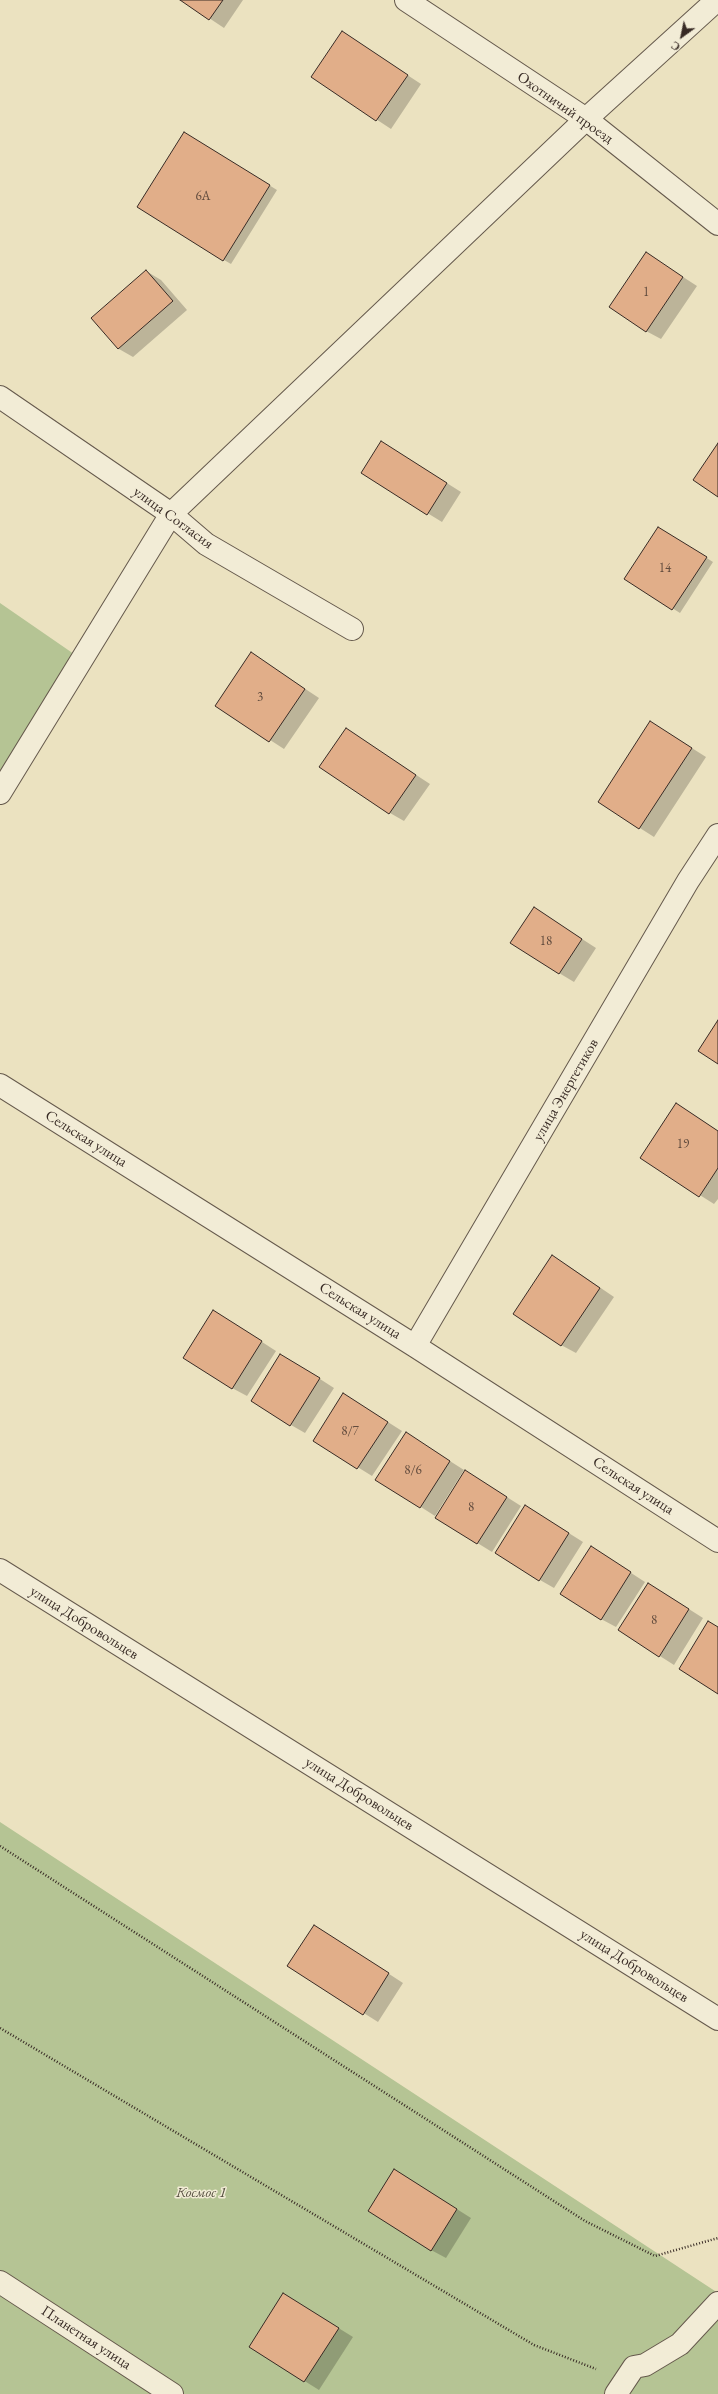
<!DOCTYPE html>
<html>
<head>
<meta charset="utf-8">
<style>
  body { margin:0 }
  #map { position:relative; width:718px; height:2394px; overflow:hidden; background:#ebe2c0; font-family:"EB Garamond",serif }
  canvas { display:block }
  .north { position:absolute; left:662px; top:16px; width:40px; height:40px; -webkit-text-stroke:3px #f2ecd6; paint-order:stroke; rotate:213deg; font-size:11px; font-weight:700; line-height:16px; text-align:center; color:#382b25 }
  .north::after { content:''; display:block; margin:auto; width:14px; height:18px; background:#382b25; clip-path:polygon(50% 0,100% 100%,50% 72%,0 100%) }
</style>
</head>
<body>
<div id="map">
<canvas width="718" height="2394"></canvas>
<div class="north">С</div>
</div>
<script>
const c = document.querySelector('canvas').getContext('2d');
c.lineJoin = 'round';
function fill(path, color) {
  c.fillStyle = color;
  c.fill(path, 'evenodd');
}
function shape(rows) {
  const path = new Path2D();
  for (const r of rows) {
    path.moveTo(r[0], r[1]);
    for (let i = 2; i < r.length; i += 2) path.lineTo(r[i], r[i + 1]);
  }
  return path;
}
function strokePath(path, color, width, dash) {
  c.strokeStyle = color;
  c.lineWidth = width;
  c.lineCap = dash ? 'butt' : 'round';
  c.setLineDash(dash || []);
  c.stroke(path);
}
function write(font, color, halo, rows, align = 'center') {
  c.font = font + ' "EB Garamond",serif';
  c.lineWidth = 3;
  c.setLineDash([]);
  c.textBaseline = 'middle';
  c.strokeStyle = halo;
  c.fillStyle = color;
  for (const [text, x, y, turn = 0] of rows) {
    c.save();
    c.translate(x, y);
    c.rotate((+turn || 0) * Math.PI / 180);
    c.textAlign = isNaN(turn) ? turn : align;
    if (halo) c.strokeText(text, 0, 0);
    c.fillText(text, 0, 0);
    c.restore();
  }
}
fill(shape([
  [0,603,87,663,0,797],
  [0,1822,718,2293,718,2394,0,2394]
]), '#b5c494');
fill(shape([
  [182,0,243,0,224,28],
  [342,32,421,84,391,129,312,77],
  [191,137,277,190,231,264,224,260],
  [646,253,697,286,661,339,646,331],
  [146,271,161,280,187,310,133,357,119,349,92,318],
  [396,451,461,492,442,522,362,473],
  [666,532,713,562,680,613,626,579],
  [251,653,319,698,284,749,216,705],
  [346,729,430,784,404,821,390,813],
  [665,731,706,757,654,837,599,802],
  [548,917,596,948,574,982,559,973],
  [690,1113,718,1131,718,1199,714,1204,641,1158],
  [567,1265,614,1297,576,1353,561,1345],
  [228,1320,276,1351,247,1396,232,1388],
  [295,1363,334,1388,305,1433,291,1425],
  [358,1403,402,1431,372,1476,314,1440],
  [420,1442,464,1470,435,1516,377,1479],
  [480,1480,521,1506,492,1552,437,1518],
  [540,1515,583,1542,554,1588,540,1580],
  [605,1556,645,1582,616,1627,601,1619],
  [662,1592,703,1618,674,1665,619,1630],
  [329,1935,403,1983,378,2022,289,1966],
  [395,2170,471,2218,446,2258,431,2250],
  [298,2303,353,2337,319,2390,250,2347]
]), '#0003');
const building = shape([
  [180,0,223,0,209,20,180,0],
  [342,31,408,75,376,121,311,77,342,31],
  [184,132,270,185,223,261,137,207,184,132],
  [646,252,683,277,646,332,609,307,646,252],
  [146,270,173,301,118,349,91,318,146,270],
  [381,441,447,483,427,515,361,473,381,441],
  [718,443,718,497,693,480,718,443],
  [658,527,707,557,672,610,624,579,658,527],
  [251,652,305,689,269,742,215,706,251,652],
  [650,721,692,748,639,829,598,802,650,721],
  [346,728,416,775,389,814,319,767,346,728],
  [534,907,582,939,559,974,510,943,534,907],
  [718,1020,718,1064,698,1051,718,1020],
  [676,1103,718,1131,718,1168,699,1197,640,1158,676,1103],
  [552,1255,600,1288,561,1346,513,1314,552,1255],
  [213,1310,262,1341,232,1389,183,1358,213,1310],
  [280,1354,320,1378,290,1426,251,1401,280,1354],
  [343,1393,388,1422,357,1469,313,1441,343,1393],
  [406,1432,450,1461,420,1508,375,1480,406,1432],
  [465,1470,507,1497,477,1544,435,1518,465,1470],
  [525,1505,569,1533,539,1581,495,1553,525,1505],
  [591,1546,631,1572,601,1620,560,1594,591,1546],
  [648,1583,689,1609,659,1657,618,1630,648,1583],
  [708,1621,718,1627,718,1694,679,1669,708,1621],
  [314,1925,389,1973,363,2015,287,1966,314,1925],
  [394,2169,457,2209,431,2251,368,2211,394,2169],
  [283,2293,339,2328,304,2382,249,2347,283,2293]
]);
fill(building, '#e1ae89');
strokePath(building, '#382b25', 1);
const minor = shape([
  [406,0,586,119,718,224],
  [0,397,171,514,206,544,352,629],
  [0,793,171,514,586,119,717,0],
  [0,1085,415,1346,718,1541],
  [415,1346,688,881,718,835],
  [0,1570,718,2019],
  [0,2282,172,2394],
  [616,2394,634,2367,645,2365,680,2344,718,2303]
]);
strokePath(minor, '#65594c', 24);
strokePath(shape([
  [0,1846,585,2221,655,2256,718,2238],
  [0,2028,534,2345,596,2369]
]), '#382b25', 2.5, [1, 2]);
strokePath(minor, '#f2ecd6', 22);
write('13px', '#624c3e', null, [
  ["6А",203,196],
  ["1",646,292],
  ["14",665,568],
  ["3",260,697],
  ["18",546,941],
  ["19",683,1144],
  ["8/7",350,1431],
  ["8/6",413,1470],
  ["8",471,1507],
  ["8",654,1620]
]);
write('15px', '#382b25', '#f2ecd6', [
  ["Охотничий проезд",565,108,35],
  ["улица Согласия",173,518,36],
  ["улица Энергетиков",566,1090,-60],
  ["Сельская улица",86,1139,32],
  ["Сельская улица",360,1311,32],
  ["Сельская улица",633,1486,33],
  ["улица Добровольцев",84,1623,32],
  ["улица Добровольцев",359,1794,32],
  ["улица Добровольцев",634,1966,32],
  ["Планетная улица",86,2338,33]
]);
write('italic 15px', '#575141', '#f2ecd6', [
  ["Космос 1",201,2193]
]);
</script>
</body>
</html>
